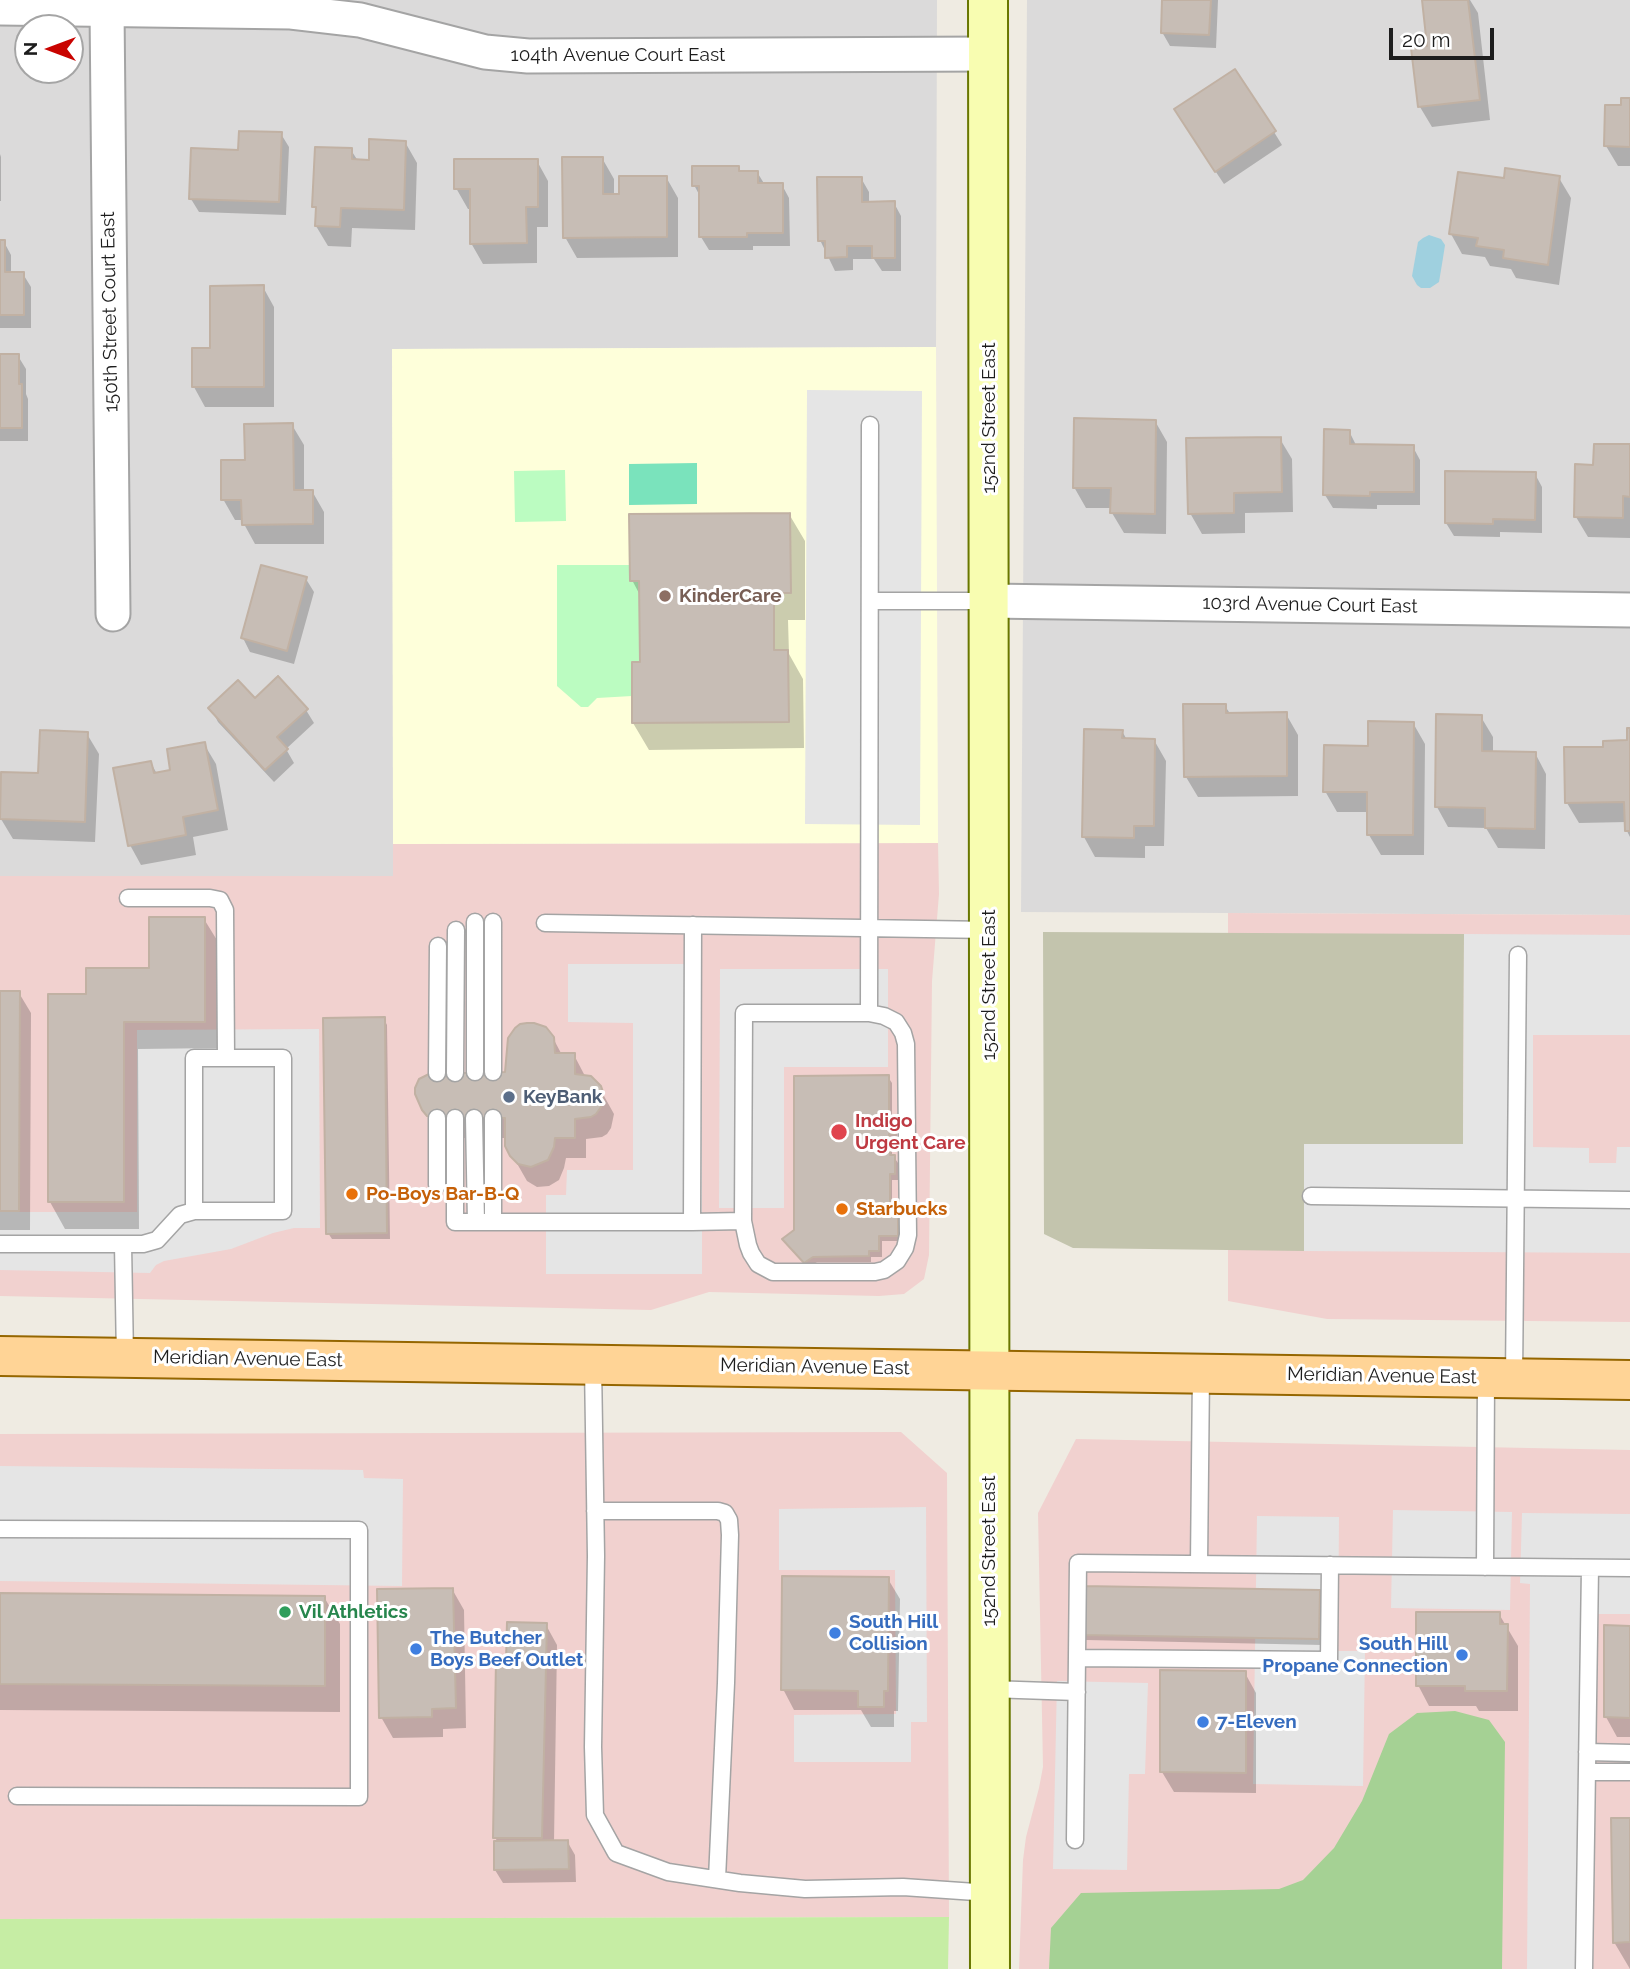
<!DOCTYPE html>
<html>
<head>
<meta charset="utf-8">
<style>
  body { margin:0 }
  #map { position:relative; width:1630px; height:1969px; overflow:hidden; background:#efebe2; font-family:Raleway,sans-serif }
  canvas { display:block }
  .north { position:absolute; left:14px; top:14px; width:70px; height:70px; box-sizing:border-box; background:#fff; border:2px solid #a5a5a5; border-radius:50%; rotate:270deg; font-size:19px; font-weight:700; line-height:28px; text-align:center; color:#1d1d1d }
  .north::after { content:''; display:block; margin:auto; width:24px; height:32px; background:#c90300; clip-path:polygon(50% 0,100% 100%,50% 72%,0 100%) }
  .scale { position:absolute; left:1389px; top:28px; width:105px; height:32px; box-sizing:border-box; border:4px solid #1d1d1d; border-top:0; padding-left:9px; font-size:21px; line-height:24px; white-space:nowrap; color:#1d1d1d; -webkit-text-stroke:5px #fff; paint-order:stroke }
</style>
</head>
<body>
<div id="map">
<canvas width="1630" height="1969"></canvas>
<div class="north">N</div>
<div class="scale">20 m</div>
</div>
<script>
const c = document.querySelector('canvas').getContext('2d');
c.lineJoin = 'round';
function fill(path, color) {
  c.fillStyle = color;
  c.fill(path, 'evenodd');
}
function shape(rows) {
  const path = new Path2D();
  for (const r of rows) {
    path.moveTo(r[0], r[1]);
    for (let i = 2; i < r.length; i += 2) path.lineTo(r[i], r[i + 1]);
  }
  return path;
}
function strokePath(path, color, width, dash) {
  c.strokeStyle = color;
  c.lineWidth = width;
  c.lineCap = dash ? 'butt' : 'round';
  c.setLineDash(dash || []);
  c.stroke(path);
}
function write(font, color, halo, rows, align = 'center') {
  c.font = font + ' Raleway,sans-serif';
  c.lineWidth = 6;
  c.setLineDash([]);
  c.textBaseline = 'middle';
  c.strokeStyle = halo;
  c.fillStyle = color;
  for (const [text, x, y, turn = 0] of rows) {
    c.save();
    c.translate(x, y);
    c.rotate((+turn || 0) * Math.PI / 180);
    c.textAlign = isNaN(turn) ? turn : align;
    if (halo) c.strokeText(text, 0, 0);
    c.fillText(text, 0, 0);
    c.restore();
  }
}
fill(shape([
  [0,0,937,0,936,347,392,349,394,876,0,876],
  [28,28,70,28,70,70,28,70],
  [1027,0,1630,0,1630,915,1021,912]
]), '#dbdada');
fill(shape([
  [938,843,939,894,932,981,929,1255,924,1279,904,1294,879,1296,709,1292,651,1310,0,1296,0,876,393,876,393,844],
  [1228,913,1630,915,1630,1322,1327,1319,1228,1301],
  [901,1432,947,1473,949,1917,0,1919,0,1434],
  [1076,1439,1630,1450,1630,1969,1019,1969,1023,1860,1026,1837,1039,1788,1043,1767,1038,1513]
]), '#f1d1cf');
fill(shape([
  [936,347,938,843,393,844,392,349]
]), '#feffda');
fill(shape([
  [1043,932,1464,934,1463,1144,1305,1144,1304,1251,1073,1248,1044,1234]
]), '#c3c4ad');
fill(shape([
  [949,1917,948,1969,0,1969,0,1919]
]), '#c6eda4');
fill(shape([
  [1455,1711,1489,1720,1505,1742,1502,1969,1049,1969,1051,1928,1081,1893,1279,1889,1303,1880,1334,1848,1362,1801,1389,1734,1417,1713]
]), '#a5d194');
fill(shape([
  [565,470,566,521,515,522,514,471],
  [557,565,630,565,630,580,639,581,640,662,632,663,632,696,597,698,588,707,581,707,557,686]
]), '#bbfcc1');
fill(shape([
  [697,463,697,504,629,505,629,464]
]), '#7ae3bc');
fill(shape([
  [807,390,922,391,920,825,805,824],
  [1464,934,1630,935,1630,1035,1533,1035,1533,1147,1589,1148,1589,1163,1616,1163,1617,1147,1630,1147,1630,1253,1304,1251,1304,1144,1463,1144],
  [568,964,702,964,702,1274,546,1274,546,1195,566,1195,567,1170,633,1170,633,1023,568,1022],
  [720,969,888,969,888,1067,784,1067,784,1208,719,1208],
  [319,1029,320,1228,294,1228,273,1233,231,1249,164,1261,156,1265,150,1273,0,1270,0,1212,137,1212,137,1030],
  [0,1466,363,1470,364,1478,403,1479,402,1586,0,1581],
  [926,1507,927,1722,911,1722,911,1762,794,1762,794,1715,896,1714,895,1570,779,1570,779,1509],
  [1393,1510,1512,1512,1510,1610,1391,1608],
  [1522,1513,1630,1514,1630,1614,1597,1614,1593,1969,1527,1969,1530,1584,1520,1583],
  [1257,1516,1339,1517,1338,1651,1365,1651,1363,1786,1253,1784],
  [1057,1681,1148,1683,1145,1774,1129,1774,1127,1870,1053,1869]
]), '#e5e5e5');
fill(shape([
  [1429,235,1441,239,1445,245,1443,258,1439,282,1430,288,1421,288,1417,285,1412,276,1418,242,1423,238]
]), '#9fd0df');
fill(shape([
  [1163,0,1218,0,1216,48,1170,46,1162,32],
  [1423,0,1470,0,1478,13,1490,120,1432,127,1420,107,1413,49,1429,48],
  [1630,100,1630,166,1618,166,1606,146,1623,106],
  [1183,123,1274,132,1282,145,1224,184],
  [281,134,289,147,286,215,199,212,191,199,240,152],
  [405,142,417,163,415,230,352,228,351,247,328,246,316,226,317,212,314,206,351,150,358,161,370,162],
  [0,154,1,157,1,201,0,201],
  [602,158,614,179,614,195,620,195,666,177,678,198,678,257,577,258,565,237],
  [537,161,548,181,548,227,537,227,537,263,483,264,471,243,471,209,468,209,456,188],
  [737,168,740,172,757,172,765,185,782,185,789,198,790,246,753,246,753,250,709,250,701,237,701,198,694,185],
  [861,178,869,192,869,203,894,203,901,216,901,271,882,271,874,259,853,259,853,270,835,271,820,240],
  [1559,178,1571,198,1559,285,1516,278,1511,269,1490,266,1485,257,1462,254,1451,234,1506,180],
  [0,242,4,242,11,255,11,274,23,274,31,287,31,328,0,328],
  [263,287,274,307,274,407,205,407,194,387,212,350],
  [0,356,18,356,26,369,26,394,28,399,28,441,0,441],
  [1155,421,1167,442,1166,534,1124,533,1112,513,1112,508,1086,508,1074,487],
  [292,425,304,445,304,492,312,491,324,512,324,544,255,544,244,524,244,520,235,520,223,499,247,462],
  [1349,431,1356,445,1413,447,1420,460,1420,505,1377,505,1377,509,1333,508,1325,495],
  [1280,439,1292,459,1293,512,1245,513,1245,533,1202,534,1190,513],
  [1630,446,1630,538,1588,537,1576,517,1595,467],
  [1535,474,1542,487,1542,533,1500,532,1500,537,1454,536,1446,523],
  [789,514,805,541,805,620,788,620,789,654,803,679,804,748,649,750,633,723,642,664,641,597,632,580],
  [306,579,314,592,294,664,250,652,243,638],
  [255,700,306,710,314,723,286,749,294,763,274,782,218,722,211,708],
  [1225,706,1231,715,1286,714,1298,735,1298,796,1198,797,1186,777],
  [1481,717,1493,737,1493,753,1535,753,1546,774,1545,849,1498,848,1486,828,1448,827,1437,807],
  [1413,723,1425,744,1424,855,1381,855,1369,835,1369,812,1337,812,1325,791,1370,747],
  [1630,730,1630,837,1627,831,1627,822,1579,823,1567,803,1604,748,1628,742],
  [1085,731,1122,731,1127,740,1154,740,1166,761,1164,846,1145,846,1145,858,1095,857,1084,837],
  [87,734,99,754,95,842,13,839,1,819,40,775],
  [204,744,216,764,228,830,193,837,196,855,141,865,130,845,151,763,157,774,172,771],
  [204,919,220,945,220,1048,138,1049,139,1229,65,1229,50,1202,88,996,150,969],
  [0,993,19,993,31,1013,30,1230,0,1230],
  [384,1019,387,1025,390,1239,332,1239,328,1233],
  [553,1038,562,1055,574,1055,585,1076,599,1087,614,1114,611,1128,607,1134,602,1137,586,1139,586,1158,566,1158,564,1168,559,1180,549,1186,537,1187,527,1181,507,1146,507,1138,447,1138,441,1136,420,1104,507,1074],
  [888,1077,892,1083,892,1118,894,1118,897,1124,897,1139,892,1139,892,1157,894,1157,898,1163,898,1180,892,1180,892,1216,897,1216,901,1222,901,1241,882,1241,882,1257,871,1257,871,1262,817,1262,808,1268,784,1240,796,1231],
  [888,1579,900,1599,898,1711,894,1711,894,1727,871,1727,861,1710,794,1710,783,1689],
  [452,1589,464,1610,466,1728,443,1729,443,1737,393,1738,381,1717],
  [1319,1592,1323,1598,1322,1645,1086,1640,1083,1634],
  [0,1595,324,1597,340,1624,340,1712,0,1710],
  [1499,1614,1518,1646,1518,1711,1479,1711,1476,1706,1429,1706,1418,1685],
  [546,1625,557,1645,554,1842,567,1841,575,1855,576,1882,503,1883,495,1870,498,1843,495,1837,508,1662],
  [1630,1628,1630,1737,1617,1737,1606,1717],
  [1245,1673,1256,1693,1256,1793,1174,1792,1162,1772],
  [1630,1820,1630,1969,1614,1942]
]), '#0003');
const building = shape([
  [1162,0,1211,0,1209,35,1161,33,1162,0],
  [1422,0,1468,0,1480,100,1418,107,1411,48,1427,46,1422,0],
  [1235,69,1276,131,1215,172,1174,109,1235,69],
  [1621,98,1630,98,1630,147,1604,146,1605,105,1621,105,1621,98],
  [239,131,282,132,279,202,189,199,191,148,238,150,239,131],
  [369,139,406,141,404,210,341,208,340,227,315,226,316,207,312,207,315,147,352,148,352,159,369,160,369,139],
  [562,157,603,157,603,194,619,194,619,176,667,176,667,237,563,238,562,157],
  [454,159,538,159,538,207,526,207,527,243,470,244,470,189,454,189,454,159],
  [692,166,739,166,739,171,758,171,758,183,783,183,783,233,747,233,747,237,699,237,699,186,692,186,692,166],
  [1505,168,1560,176,1548,265,1503,258,1504,250,1476,246,1478,238,1449,234,1458,172,1504,178,1505,168],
  [817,177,862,177,862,202,895,201,895,258,872,258,872,246,847,246,847,257,825,258,825,241,818,241,817,177],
  [0,240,5,240,5,272,24,272,24,315,0,315,0,240],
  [264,285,264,387,192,387,192,348,210,348,210,286,264,285],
  [0,354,19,354,19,384,22,384,22,428,0,428,0,354],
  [1074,418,1156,420,1155,514,1110,513,1111,488,1073,488,1074,418],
  [293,423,294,490,313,490,313,524,242,525,241,500,221,500,221,460,245,460,244,424,293,423],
  [1324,429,1350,430,1350,444,1414,445,1414,492,1370,492,1370,496,1323,495,1324,429],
  [1281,437,1282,492,1234,493,1234,513,1188,514,1186,438,1281,437],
  [1594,444,1630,444,1630,497,1623,496,1623,518,1574,517,1575,464,1593,465,1594,444],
  [1445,471,1536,472,1535,520,1493,519,1493,524,1445,523,1445,471],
  [790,513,791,593,774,593,774,650,788,650,789,722,632,723,632,662,640,662,639,581,630,581,629,514,790,513],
  [261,565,307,577,287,651,241,638,261,565],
  [278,676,308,709,277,737,288,749,265,770,208,708,238,680,255,698,278,676],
  [1183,704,1226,704,1226,713,1287,712,1287,776,1184,777,1183,704],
  [1436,714,1482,715,1482,751,1536,752,1535,829,1485,828,1485,808,1435,807,1436,714],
  [1368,721,1414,722,1413,835,1367,835,1367,792,1323,792,1324,745,1368,746,1368,721],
  [1627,728,1630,728,1630,831,1625,831,1624,802,1565,803,1564,747,1603,747,1603,741,1627,740,1627,728],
  [1084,729,1123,730,1122,738,1155,739,1154,826,1134,826,1134,838,1082,837,1084,729],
  [40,730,88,732,85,822,0,819,1,772,38,773,40,730],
  [205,742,218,810,183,817,186,835,128,846,113,768,151,761,154,773,170,770,167,749,205,742],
  [149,917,205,917,205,1022,124,1022,124,1202,48,1202,48,994,86,994,86,968,149,968,149,917],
  [0,991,20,991,19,1211,0,1211,0,991],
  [385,1017,387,1233,326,1234,323,1018,385,1017],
  [527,1023,534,1023,546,1027,554,1037,555,1053,575,1053,575,1074,591,1076,601,1086,603,1092,601,1107,596,1114,591,1117,575,1119,575,1138,555,1138,554,1147,548,1160,531,1167,518,1164,510,1156,505,1146,505,1118,434,1118,427,1116,422,1110,415,1094,415,1088,419,1079,429,1074,505,1072,508,1038,515,1028,520,1024,527,1023],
  [889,1075,889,1116,895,1116,895,1134,889,1134,890,1155,895,1155,895,1174,890,1174,890,1215,898,1215,898,1236,879,1236,879,1251,869,1251,869,1256,813,1257,804,1263,782,1239,794,1230,794,1076,889,1075],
  [782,1576,889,1577,888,1691,884,1691,884,1707,858,1707,858,1691,781,1690,782,1576],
  [1082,1586,1320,1590,1319,1639,1081,1635,1082,1586],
  [453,1588,456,1708,432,1709,432,1717,379,1718,377,1589,453,1588],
  [0,1593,325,1596,325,1686,0,1684,0,1593],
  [1416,1612,1500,1612,1500,1624,1508,1624,1507,1691,1465,1691,1465,1686,1416,1686,1416,1612],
  [507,1622,547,1623,542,1838,493,1838,496,1660,506,1661,507,1622],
  [1604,1625,1630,1626,1630,1718,1604,1717,1604,1625],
  [1160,1670,1246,1671,1246,1773,1160,1772,1160,1670],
  [1611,1818,1630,1818,1630,1942,1613,1943,1611,1818],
  [568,1840,569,1869,494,1870,494,1841,568,1840]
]);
fill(building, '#c7bdb5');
strokePath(building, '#c1b1a3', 2);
const lane = shape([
  [870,601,989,601],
  [128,898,210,898,220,900,225,910,226,1058],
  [475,922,475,1072],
  [493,922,493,1072],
  [545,923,989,930],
  [437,1073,438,946],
  [455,1073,456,930],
  [455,1118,455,1222,692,1222,693,925],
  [474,1118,476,1222],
  [493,1118,493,1222],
  [437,1185,437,1118],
  [1311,1196,1630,1200],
  [743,1221,748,1245,751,1253,758,1264,773,1272,875,1272,884,1270,897,1261,905,1248,908,1235,906,1044,903,1033,896,1022,884,1016,869,1013],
  [692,1222,743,1221,744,1013,869,1013,870,425],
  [0,1244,123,1244],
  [125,1358,123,1244,143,1244,157,1240,180,1215,194,1211,194,1058,283,1058,283,1211,194,1211],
  [593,1365,596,1556,593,1747,595,1815,616,1853,668,1872,740,1883,805,1889,903,1887,990,1893],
  [1514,1378,1518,955],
  [595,1511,718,1511,725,1513,729,1520,730,1535,726,1683,717,1879],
  [0,1529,359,1530,359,1797,17,1796],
  [1199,1564,1201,1373],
  [1485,1567,1486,1378],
  [1077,1658,1329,1660,1330,1565],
  [990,1689,1077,1692],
  [1587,1752,1630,1753],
  [1587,1772,1630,1772],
  [1075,1840,1078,1563,1630,1568],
  [1584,1969,1590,1568]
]);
const street = shape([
  [0,8,291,12,360,20,485,52,528,56,988,54],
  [107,9,113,614],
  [989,601,1630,610]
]);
const secondary = shape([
  [988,0,990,1969]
]);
const primary = shape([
  [0,1356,1630,1380]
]);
strokePath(lane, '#a4a4a4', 19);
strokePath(street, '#a4a4a4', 37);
strokePath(secondary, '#697700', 42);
strokePath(primary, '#956600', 42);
strokePath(lane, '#fff', 16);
strokePath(street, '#fff', 33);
strokePath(secondary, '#f8fdb1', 38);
strokePath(primary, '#ffd496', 38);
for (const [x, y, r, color] of [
  [665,596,7,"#8d6e63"],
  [509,1097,7,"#5c6f8a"],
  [839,1132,9,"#e0444e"],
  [352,1194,7,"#e8710a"],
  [842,1209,7,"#e8710a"],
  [285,1612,7,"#2e9e5b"],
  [835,1633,7,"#3f7fe0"],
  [416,1649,7,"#3f7fe0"],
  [1462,1655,7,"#3f7fe0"],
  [1203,1722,7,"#3f7fe0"]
]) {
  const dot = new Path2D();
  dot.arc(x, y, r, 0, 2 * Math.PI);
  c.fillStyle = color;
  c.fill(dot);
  strokePath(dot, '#fff', 2.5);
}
write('19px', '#1d1d1d', '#fff', [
  ["104th Avenue Court East",618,55],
  ["150th Street Court East",110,312,-91],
  ["152nd Street East",989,418,-90],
  ["103rd Avenue Court East",1310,605,1],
  ["152nd Street East",989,985,-90],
  ["Meridian Avenue East",248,1359,1],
  ["Meridian Avenue East",815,1367,1],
  ["Meridian Avenue East",1382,1376,1],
  ["152nd Street East",989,1551,-90]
]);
write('bold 19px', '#785e54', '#fff', [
  ["KinderCare",679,596]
], 'left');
write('bold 19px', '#4e5e75', '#fff', [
  ["KeyBank",523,1097]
], 'left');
write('bold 19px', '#be3a42', '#fff', [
  ["Indigo",855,1121],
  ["Urgent Care",855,1143]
], 'left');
write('bold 19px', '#c56008', '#fff', [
  ["Po-Boys Bar-B-Q",366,1194],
  ["Starbucks",856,1209]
], 'left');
write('bold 19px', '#27864d', '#fff', [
  ["Vil Athletics",299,1612]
], 'left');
write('bold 19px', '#366cbe', '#fff', [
  ["South Hill",849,1622],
  ["Collision",849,1644],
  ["The Butcher",430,1638],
  ["Boys Beef Outlet",430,1660],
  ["South Hill",1448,1644,"right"],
  ["Propane Connection",1448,1666,"right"],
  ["7-Eleven",1217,1722]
], 'left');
</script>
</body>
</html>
